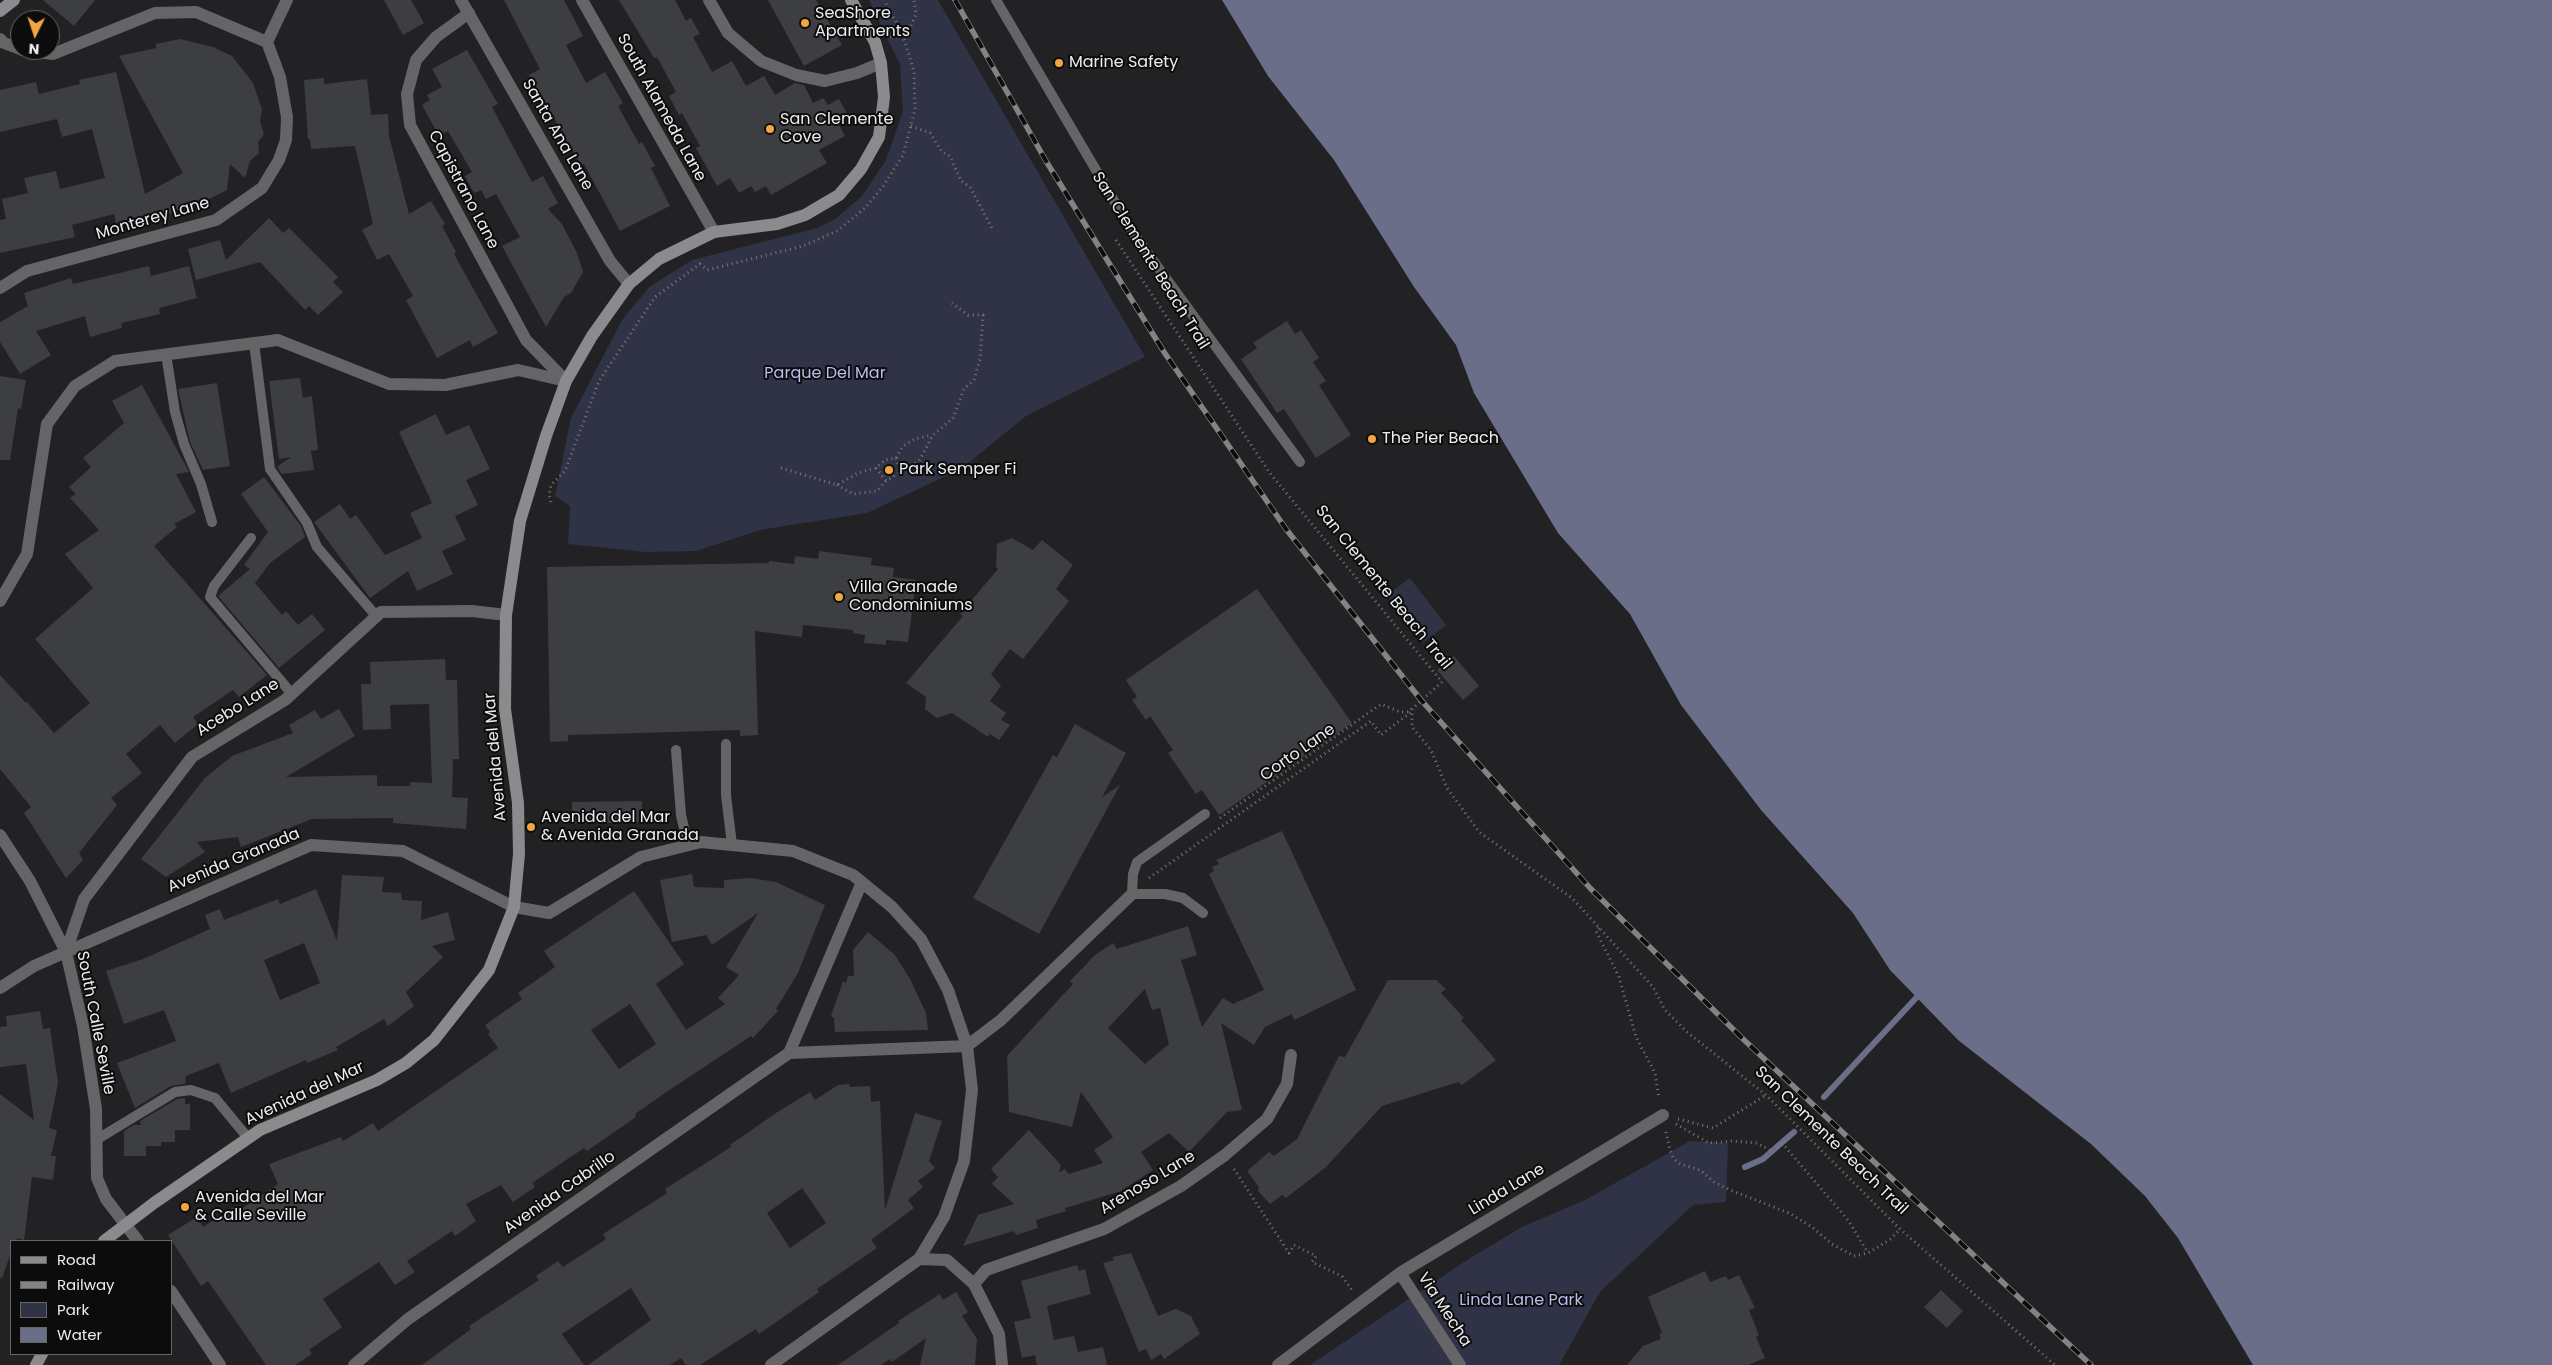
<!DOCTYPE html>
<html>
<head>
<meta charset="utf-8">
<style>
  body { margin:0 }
  #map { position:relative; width:2552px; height:1365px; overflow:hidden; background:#222225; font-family:Poppins,sans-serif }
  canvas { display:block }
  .legend { position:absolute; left:10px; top:1240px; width:162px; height:115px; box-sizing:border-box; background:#0c0c0d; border:1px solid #666667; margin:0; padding:6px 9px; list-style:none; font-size:15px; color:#ededef }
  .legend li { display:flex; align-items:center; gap:10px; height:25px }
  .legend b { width:25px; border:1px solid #666667 }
  .north { position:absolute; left:10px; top:10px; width:50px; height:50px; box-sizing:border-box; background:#0c0c0d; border:1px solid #666667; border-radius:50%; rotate:184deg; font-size:14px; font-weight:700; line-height:20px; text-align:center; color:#ededef }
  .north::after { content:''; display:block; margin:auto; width:18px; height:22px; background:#f2a542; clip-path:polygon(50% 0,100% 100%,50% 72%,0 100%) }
</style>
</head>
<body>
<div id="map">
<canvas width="2552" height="1365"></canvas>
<ul class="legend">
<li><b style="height:6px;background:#8b8b8d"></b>Road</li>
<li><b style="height:6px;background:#838386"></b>Railway</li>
<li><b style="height:14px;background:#303245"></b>Park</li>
<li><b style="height:14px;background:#6b6e89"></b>Water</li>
</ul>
<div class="north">N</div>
</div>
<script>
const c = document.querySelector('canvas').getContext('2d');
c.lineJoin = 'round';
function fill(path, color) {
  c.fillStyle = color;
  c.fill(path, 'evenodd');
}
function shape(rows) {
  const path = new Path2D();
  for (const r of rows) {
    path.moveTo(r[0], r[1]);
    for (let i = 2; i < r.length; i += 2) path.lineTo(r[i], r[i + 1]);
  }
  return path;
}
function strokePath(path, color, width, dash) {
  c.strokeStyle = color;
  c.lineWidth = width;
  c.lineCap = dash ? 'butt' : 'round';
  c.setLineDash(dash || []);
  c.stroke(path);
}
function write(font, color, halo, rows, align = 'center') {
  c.font = font + ' Poppins,sans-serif';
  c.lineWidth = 4;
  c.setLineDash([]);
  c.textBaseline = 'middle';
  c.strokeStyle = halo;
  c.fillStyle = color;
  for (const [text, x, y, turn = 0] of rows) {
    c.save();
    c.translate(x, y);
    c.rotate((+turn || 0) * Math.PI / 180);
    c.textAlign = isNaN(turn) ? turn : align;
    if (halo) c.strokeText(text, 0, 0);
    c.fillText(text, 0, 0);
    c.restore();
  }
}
fill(shape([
  [869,0,938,0,1145,357,1026,416,961,469,867,513,760,530,696,551,645,552,568,544,570,506,555,496,571,418,622,320,649,287,692,260,817,228,835,219,862,196,886,160,903,111,900,65],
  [1410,578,1446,625,1423,643,1387,595],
  [1690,1141,1728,1143,1726,1202,1693,1205,1600,1292,1559,1365,1310,1365,1467,1260,1522,1227,1585,1200]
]), '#303245');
fill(shape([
  [1222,0,2552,0,2552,1365,2253,1365,2178,1238,2145,1196,2091,1144,1958,1040,1890,970,1853,913,1761,810,1681,705,1630,614,1558,533,1474,393,1456,345,1414,287,1334,160,1268,76]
]), '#6b6e89');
strokePath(shape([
  [1824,1097,1917,997],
  [1745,1167,1763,1159,1794,1132]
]), '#6b6e89', 6);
fill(shape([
  [43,0,95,0,74,26],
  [384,0,411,0,424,23,403,35],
  [504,0,564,0,583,36,566,45,586,83,605,72,623,103,618,106,639,144,642,142,655,166,651,168,670,206,620,231,584,164,581,165,529,75,540,69],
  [619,0,675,0,686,21,691,18,700,34,693,37,712,72,732,61,746,86,764,76,775,95,795,83,804,85,813,103,823,98,828,105,839,99,849,117,838,123,845,136,819,150,827,163,771,195,766,186,755,192,751,186,739,193,730,178,717,186,696,148,700,146,682,113,679,115,669,96,676,92,657,57,654,58],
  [768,0,816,0,842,45,804,66],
  [180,39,213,47,232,56,253,83,262,109,260,122,264,134,258,142,259,153,250,161,245,178,230,164,227,190,189,209,187,206,172,213,117,226,114,214,72,225,75,237,0,253,0,220,6,219,2,199,28,193,24,178,56,171,60,189,105,178,92,129,62,137,57,119,0,132,0,90,36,82,39,94,80,84,79,80,116,72,145,194,183,173,119,56,156,48,156,44],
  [467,50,498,104,492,107,532,182,543,176,558,203,548,209,562,224,577,253,583,272,571,293,564,297,546,327,502,246,520,237,496,194,486,199,481,190,474,193,465,176,472,172,448,131,439,136,422,105,430,100,427,95,442,87,432,69],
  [324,78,324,84,367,79,371,115,388,114,389,136,409,214,431,201,445,224,442,226,456,252,454,254,498,333,473,347,470,340,437,358,406,300,413,296,389,254,377,260,362,230,373,224,355,146,311,149,310,139,308,139,304,80],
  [269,218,283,233,289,228,338,277,333,282,343,292,318,315,309,306,305,310,260,262,196,280,188,249,220,240,226,260],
  [149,266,151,276,189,266,197,298,159,308,160,314,121,323,122,328,90,337,85,316,36,331,51,355,20,374,0,342,0,322,28,306,24,293,71,278,73,284],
  [1287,321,1295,334,1301,330,1319,358,1313,362,1326,381,1319,385,1351,435,1316,458,1284,409,1277,413,1241,359,1257,348,1253,343],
  [0,376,26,380,21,409,18,408,10,460,0,460],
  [300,378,303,398,312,396,318,450,311,451,314,470,282,474,277,467,291,457,279,459,269,381],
  [217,383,230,466,203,470,190,442,178,389],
  [142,385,189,472,176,474,196,512,174,524,177,527,154,546,267,675,239,697,233,690,193,717,198,724,175,743,160,725,126,754,142,773,111,798,117,805,79,853,83,860,66,878,24,813,31,807,0,769,0,675,26,703,27,702,54,733,90,703,35,639,93,588,65,554,99,530,70,498,76,494,69,487,91,467,83,458,124,423,112,401],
  [436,414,446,435,469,425,490,469,466,480,478,505,455,516,466,540,442,551,453,574,417,591,408,571,370,598,314,522,340,504,350,519,356,515,385,555,422,538,410,513,432,503,399,432],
  [264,477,301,526,305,537,270,563,255,583,282,615,286,611,298,625,312,614,325,630,279,668,218,596,250,569,244,565,268,532,241,494],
  [1012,538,1033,550,1042,540,1073,565,1056,589,1069,601,1023,659,1010,649,991,674,1001,686,990,701,1006,713,1001,720,1010,725,999,740,990,734,988,737,952,713,937,718,925,709,926,697,906,683,963,616,960,614,998,569,996,567,997,544],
  [819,551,872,558,871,565,894,568,893,577,916,580,908,642,886,640,886,645,864,643,865,635,853,633,853,630,803,625,802,637,755,631,758,735,740,736,740,730,606,734,568,735,568,741,550,742,547,567,769,563,769,561,794,564,795,556,818,559],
  [1257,589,1352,723,1219,815,1202,790,1196,794,1168,753,1173,750,1150,716,1146,720,1132,700,1137,697,1126,680],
  [1454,656,1479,686,1463,700,1437,670],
  [445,659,446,680,457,680,459,759,453,759,452,797,468,798,466,829,393,823,393,818,312,819,241,847,238,837,197,842,205,852,166,877,141,859,205,778,232,756,293,733,289,725,315,710,321,719,339,709,355,736,286,777,377,775,377,786,410,786,410,782,432,783,429,704,390,705,391,729,363,730,361,684,371,684,370,662],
  [1075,724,1126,753,1102,797,1120,785,1039,934,973,898,1053,755,1057,757],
  [642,801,642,822,572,824,572,802],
  [1282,831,1356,990,1294,1020,1292,1014,1265,1027,1254,1045,1221,1023,1242,1110,1227,1112,1189,1152,1169,1133,1141,1152,1153,1170,1121,1191,1065,1208,1066,1211,1036,1220,1038,1228,1016,1235,1014,1231,963,1246,978,1215,1014,1204,992,1184,998,1177,991,1169,1029,1130,1061,1165,1059,1173,1065,1169,1069,1174,1103,1163,1094,1150,1113,1137,1081,1092,1072,1127,1009,1112,1007,1056,1073,984,1070,981,1095,955,1113,943,1117,949,1188,926,1197,955,1181,960,1202,1027,1223,998,1233,1004,1264,990,1209,874,1214,871,1212,867,1219,864,1216,860],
  [1145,989,1152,1010,1160,1008,1169,1044,1145,1064,1108,1028],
  [692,874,694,887,724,888,724,880,751,878,776,882,825,905,798,973,776,1009,778,1011,753,1038,751,1036,665,1093,635,1114,636,1117,587,1151,584,1148,532,1183,535,1187,513,1202,501,1185,466,1204,476,1221,455,1236,452,1231,407,1261,415,1272,395,1285,379,1262,323,1299,342,1327,309,1350,312,1354,295,1365,266,1365,208,1281,201,1286,168,1235,197,1217,203,1227,237,1205,240,1210,278,1184,269,1164,341,1137,343,1141,373,1123,378,1131,498,1048,488,1034,490,1032,485,1025,522,999,518,993,555,967,544,951,634,891,684,964,656,984,686,1030,725,1004,718,998,739,975,726,967,758,913,712,945,706,935,672,942,660,880],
  [630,1004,656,1044,619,1069,591,1030],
  [342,875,384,877,382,892,401,893,402,900,422,901,421,920,448,912,455,940,432,946,443,957,406,992,414,1006,388,1026,384,1019,336,1047,338,1050,307,1063,306,1060,231,1093,219,1063,186,1076,185,1084,171,1086,135,1108,117,1063,176,1041,164,1010,124,1024,106,971,143,959,210,929,205,915,220,909,224,920,278,899,280,904,316,889,337,941],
  [304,943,320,983,280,1000,264,960],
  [868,932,895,955,910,979,926,1013,928,1030,835,1032,834,1018,831,1016,843,981,846,983,848,976,854,976,853,950],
  [1388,980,1436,980,1446,989,1441,993,1464,1018,1461,1020,1496,1060,1462,1085,1458,1082,1382,1106,1326,1167,1286,1198,1282,1195,1270,1204,1258,1191,1259,1187,1247,1171,1269,1152,1274,1156,1297,1139,1339,1056,1345,1057],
  [40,1011,43,1029,50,1028,58,1083,49,1128,57,1130,51,1156,56,1156,53,1180,32,1177,24,1240,17,1238,16,1241,11,1241,11,1253,2,1278,0,1278,0,1094,34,1120,26,1064,0,1067,0,1027,7,1026,6,1016],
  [849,1084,850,1087,870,1086,871,1102,880,1101,885,1210,915,1113,942,1121,929,1161,935,1168,918,1181,923,1187,908,1200,914,1208,871,1240,877,1248,817,1289,819,1292,759,1334,756,1329,700,1365,686,1365,681,1358,670,1365,588,1365,651,1320,631,1288,562,1334,584,1365,422,1365,471,1329,469,1326,539,1280,536,1276,558,1261,563,1267,606,1239,603,1234,667,1193,665,1189,731,1147,730,1145,776,1113,810,1092,815,1100,838,1085],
  [802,1188,826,1223,790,1248,767,1213],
  [185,1098,185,1104,190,1104,190,1130,175,1130,175,1142,161,1142,161,1146,146,1146,146,1156,124,1156,124,1131,134,1125,141,1125,140,1121,177,1099],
  [1131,1253,1158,1316,1176,1309,1191,1316,1200,1334,1164,1359,1161,1354,1151,1360,1146,1349,1139,1352,1103,1263,1114,1260,1112,1257],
  [1077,1265,1079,1271,1085,1269,1091,1294,1047,1306,1054,1340,1074,1336,1078,1352,1103,1347,1107,1365,1037,1365,1035,1355,1022,1358,1014,1322,1031,1318,1021,1281],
  [1705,1271,1710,1282,1726,1276,1728,1280,1739,1275,1755,1308,1749,1310,1759,1335,1756,1337,1765,1358,1748,1365,1627,1365,1643,1346,1661,1339,1659,1334,1662,1333,1648,1297],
  [1941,1290,1963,1311,1947,1328,1924,1307],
  [956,1292,968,1312,962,1316,977,1339,975,1365,920,1365,926,1338,892,1362,890,1359,881,1365,838,1365,899,1323,898,1321,940,1294,943,1300]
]), '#3d3e41');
strokePath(shape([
  [890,37,909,30,916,14,914,0],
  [911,126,930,133,942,152,950,156,961,181,970,187,993,230],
  [1116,240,1269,472,1442,682,1412,709,1412,727,1431,750,1447,788,1479,832,1572,898,1653,987,1665,1010,1687,1032,1766,1095,1900,1229,2055,1365],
  [896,458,901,472],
  [781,468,837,485,858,473,876,468,885,460,896,458,903,446,915,439,932,435],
  [876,468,886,481],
  [837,485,853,494,877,491,886,481,919,461,933,435,953,418,964,389,974,380,980,359,983,315,968,315,952,303],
  [551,502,549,495,551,485,565,471,599,381,655,297,700,264,707,270,803,246,837,231,865,208,882,188,903,155,915,110,914,71,902,33,884,0],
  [1220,818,1381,704,1400,712,1411,712],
  [1149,878,1371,721,1381,735,1411,712],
  [1599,928,1596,931,1619,977,1636,1037,1655,1073,1659,1098],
  [1824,1097,1830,1088],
  [1678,1119,1713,1128,1766,1095],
  [1676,1124,1709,1143,1732,1141,1757,1143,1773,1152,1794,1132],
  [1666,1132,1670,1150,1674,1159,1680,1164,1700,1170,1714,1182,1730,1190,1789,1213,1812,1227,1832,1244,1854,1256,1868,1253,1891,1239,1900,1229],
  [1782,1143,1848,1220,1868,1253],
  [1234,1169,1289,1253,1294,1245,1316,1256,1312,1262,1342,1276,1352,1290]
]), '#79797c', 3, [1, 4]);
strokePath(shape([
  [996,0,1133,233,1300,462],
  [254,343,270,469,307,523,317,547,377,617],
  [166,354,175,412,184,444,201,484,212,522],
  [251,538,214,586,210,597,292,694],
  [726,744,726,795,732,845],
  [676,750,681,815,688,845],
  [1203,913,1183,898,1165,894,1132,894,1133,874,1137,862,1205,814],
  [96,1140,175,1092,191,1090,215,1098,248,1138]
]), '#656567', 10);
strokePath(shape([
  [461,0,610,261,629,284],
  [582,0,714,232],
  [709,0,728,33,761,61,796,75,825,81,857,73,881,63],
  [469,13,436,37,416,60,407,94,410,125,526,340,566,381],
  [0,39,4,43,20,49],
  [22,50,53,54,155,13,196,12,267,42],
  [0,288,27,271,216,220,262,188,279,160,286,140,287,117,280,77,267,42,287,0],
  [0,835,30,881,66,952,83,1026,96,1109,97,1178,106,1199,138,1241],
  [514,907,549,913,641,857,701,842,793,851,853,875,892,907,921,939,948,990,967,1046,972,1090,964,1161,944,1217,919,1259,771,1365],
  [66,952,84,899,192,757,285,700,381,612,472,611,506,615],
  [967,1046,1001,1020,1132,894],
  [789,1053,967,1046],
  [919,1259,947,1260,974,1284,999,1334,1002,1365],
  [1400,1273,1460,1365],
  [974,1284,986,1270,1104,1229,1181,1186,1225,1155,1267,1119,1287,1084,1291,1055],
  [171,1291,220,1365],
  [354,1365,408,1319,789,1053,862,882],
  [1278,1365,1400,1273,1663,1115]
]), '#656567', 12);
strokePath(shape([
  [0,601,27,554,47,424,75,386,115,361,278,340,389,384,445,385,518,370,566,381],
  [0,988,34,966,66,952,311,845,403,851,514,907]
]), '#656567', 12);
strokePath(shape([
  [0,11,14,0],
  [104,1241,154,1203,260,1130,377,1080,406,1063,434,1040,489,970,514,907,519,854,518,803,505,709,506,615,520,521,546,436,566,381,592,336,629,284,659,259,714,232,777,224,805,215,839,195,861,169,879,137,884,97,881,63,875,42,851,0],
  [36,1365,42,1354]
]), '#8b8b8d', 12);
const rail = shape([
  [955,0,1046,161,1164,352,1286,529,1421,700,1590,888,1743,1039,2091,1365]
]);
strokePath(rail, '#838386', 5.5);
strokePath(rail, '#0c0c0d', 4, [11]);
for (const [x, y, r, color] of [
  [805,23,5,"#f2a542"],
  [1059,63,5,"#f2a542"],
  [770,129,5,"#f2a542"],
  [1372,439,5,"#f2a542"],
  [889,470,5,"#f2a542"],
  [839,597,5,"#f2a542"],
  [531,827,5,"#f2a542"],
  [185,1207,5,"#f2a542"]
]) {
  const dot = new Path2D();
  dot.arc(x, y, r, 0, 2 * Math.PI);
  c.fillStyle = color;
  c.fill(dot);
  strokePath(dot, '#0c0c0d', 2);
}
write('16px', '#ededef', '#0c0c0d', [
  ["SeaShore",815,14],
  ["Apartments",815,32],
  ["Marine Safety",1069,63],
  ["San Clemente",780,120],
  ["Cove",780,138],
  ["The Pier Beach",1382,439],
  ["Park Semper Fi",899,470],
  ["Villa Granade",849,588],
  ["Condominiums",849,606],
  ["Avenida del Mar",541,818],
  ["& Avenida Granada",541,836],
  ["Avenida del Mar",195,1198],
  ["& Calle Seville",195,1216]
], 'left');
write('16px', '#ededef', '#0c0c0d', [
  ["South Alameda Lane",661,108,61],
  ["Santa Ana Lane",557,135,60],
  ["Capistrano Lane",463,190,62],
  ["Monterey Lane",153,219,-16],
  ["San Clemente Beach Trail",1150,261,58],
  ["San Clemente Beach Trail",1383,588,51],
  ["Acebo Lane",238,708,-32],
  ["Corto Lane",1298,753,-35],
  ["Avenida del Mar",496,757,-95],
  ["Avenida Granada",234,861,-23],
  ["South Calle Seville",95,1023,79],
  ["Avenida del Mar",305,1094,-25],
  ["San Clemente Beach Trail",1831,1141,44],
  ["Arenoso Lane",1148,1183,-31],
  ["Linda Lane",1507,1190,-31],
  ["Avenida Cabrillo",560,1193,-35],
  ["Via Mecha",1444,1310,57]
]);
write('16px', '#b8bef1', '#0c0c0d', [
  ["Parque Del Mar",825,374],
  ["Linda Lane Park",1521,1301]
]);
</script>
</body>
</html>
